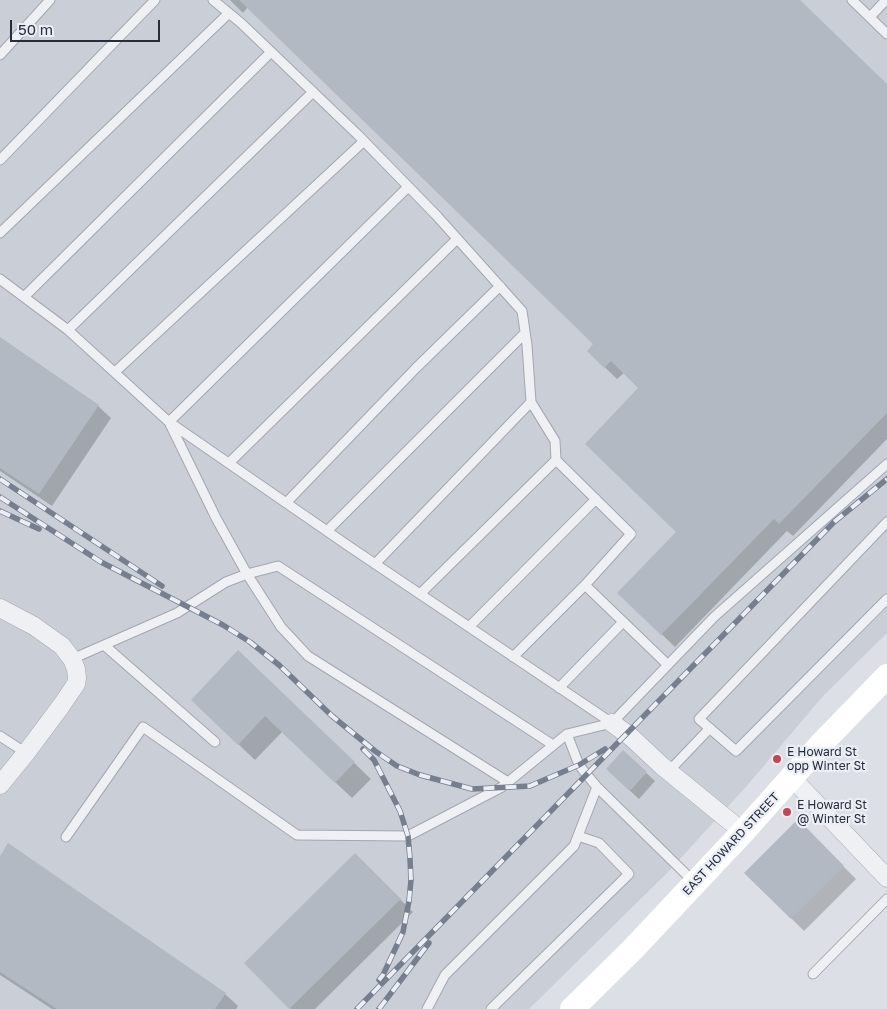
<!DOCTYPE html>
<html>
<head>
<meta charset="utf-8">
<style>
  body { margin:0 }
  #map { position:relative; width:887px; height:1009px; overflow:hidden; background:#dce0e6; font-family:"Golos Text",sans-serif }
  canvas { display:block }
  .scale { position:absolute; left:10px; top:20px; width:150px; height:22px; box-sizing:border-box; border:2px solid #262d3b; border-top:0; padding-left:6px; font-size:15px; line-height:18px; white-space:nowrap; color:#262d3b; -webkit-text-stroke:4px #ebeef4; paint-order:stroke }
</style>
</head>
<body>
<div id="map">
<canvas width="887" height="1009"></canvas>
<div class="scale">50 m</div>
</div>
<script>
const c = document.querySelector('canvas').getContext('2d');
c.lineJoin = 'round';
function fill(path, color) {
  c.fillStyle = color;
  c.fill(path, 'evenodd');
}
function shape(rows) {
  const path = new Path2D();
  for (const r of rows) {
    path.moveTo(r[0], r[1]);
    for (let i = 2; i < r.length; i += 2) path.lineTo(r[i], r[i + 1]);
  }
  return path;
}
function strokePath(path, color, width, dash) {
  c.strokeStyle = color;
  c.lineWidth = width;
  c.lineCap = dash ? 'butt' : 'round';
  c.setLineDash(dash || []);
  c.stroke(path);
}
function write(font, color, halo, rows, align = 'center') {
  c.font = font + ' "Golos Text",sans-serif';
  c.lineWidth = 4.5;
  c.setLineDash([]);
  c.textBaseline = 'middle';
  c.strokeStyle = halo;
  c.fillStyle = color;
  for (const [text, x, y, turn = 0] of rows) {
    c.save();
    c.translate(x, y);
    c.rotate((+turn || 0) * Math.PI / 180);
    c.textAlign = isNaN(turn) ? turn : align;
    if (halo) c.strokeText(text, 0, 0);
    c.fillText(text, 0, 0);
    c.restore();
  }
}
fill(shape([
  [0,0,887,0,887,633,824,695,745,788,668,872,529,1009,0,1009]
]), '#cacfd7');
fill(shape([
  [230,0,798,0,887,86,887,439,793,536,787,531,675,647,619,593,678,532,640,388,624,373,617,379,588,351,595,344,248,7,243,13],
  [0,339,98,406,111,418,52,506,0,471],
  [238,652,371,779,352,798,282,732,255,760,209,716],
  [623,752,655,781,639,799,615,777],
  [798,821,856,879,804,931,746,873],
  [355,855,413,912,315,1009,291,1009,246,963],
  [0,859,225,994,238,1006,236,1009,52,1009,0,975]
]), '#0003');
fill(shape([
  [239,0,800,0,887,84,887,413,779,524,774,519,661,635,617,593,676,532,585,444,638,388,611,361,604,368,587,351,593,344],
  [0,337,99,405,39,494,0,468],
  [238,650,355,762,335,783,265,716,238,745,191,700],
  [623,750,647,772,630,791,606,769],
  [798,819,844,866,791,919,744,873],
  [8,843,226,993,215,1009,57,1009,0,972,0,856],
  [355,853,401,899,289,1009,244,963]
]), '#b3b9c2');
const lane = shape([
  [213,0,241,23,358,135,436,215,522,311,527,345,531,402,555,441,556,460,631,534,585,585,668,665],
  [852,0,887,34],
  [870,17,886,0],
  [0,55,50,0],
  [0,160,155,0],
  [408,187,169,422,216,518,247,574,281,627,308,656,508,782],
  [0,233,229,13],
  [0,279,68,330,169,422,350,547,612,723],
  [24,297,271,52],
  [68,330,313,92],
  [115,372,364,141],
  [229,463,457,239],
  [286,503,416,368,500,286],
  [887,522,699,719,736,751,887,599],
  [327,531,525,333],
  [375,564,531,402],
  [420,594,556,460],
  [469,627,596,499],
  [104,645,215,742],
  [513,657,585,585],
  [72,659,177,613,226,582,247,574,278,566,553,745],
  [559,688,623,622],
  [567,734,579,765,587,775,597,787,694,882],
  [0,736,26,753],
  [669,771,710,728],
  [66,837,143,727,297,835,408,836,502,787,567,734,612,723,714,617,887,464],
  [813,974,887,899],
  [427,1009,445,975,574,846,597,787],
  [491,1009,629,874,599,843,578,836]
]);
const street = shape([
  [0,608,34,626,62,646,72,659,76,669,77,678,76,684,61,706,26,753,0,785],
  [612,723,631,737,662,766,743,832],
  [792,778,887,878]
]);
strokePath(lane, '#a2a7af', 11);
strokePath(street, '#a2a7af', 19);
strokePath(lane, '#eef0f4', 9);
strokePath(street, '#eef0f4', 18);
strokePath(shape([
  [572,1009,633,949,743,832,823,742,887,676]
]), '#fff', 24);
const rail = shape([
  [0,479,162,586],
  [0,497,101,562,223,625,250,642,279,665,332,716,375,751,397,766,420,775,472,789,530,786,579,765,605,749],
  [0,511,39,529],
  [363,749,374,760,400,811,408,836,410,859,411,880,409,901,403,932,383,975,379,980],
  [357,1009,834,522,887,479],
  [379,1009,429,943]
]);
strokePath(rail, '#767f8e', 5.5);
strokePath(rail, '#ebeef4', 4, [11]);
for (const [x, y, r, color] of [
  [777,759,5,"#c84354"],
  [787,812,5,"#c84354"]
]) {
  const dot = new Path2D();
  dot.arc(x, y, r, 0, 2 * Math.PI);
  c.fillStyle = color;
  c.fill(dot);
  strokePath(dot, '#ebeef4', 2);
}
write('12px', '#262d3b', '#ebeef4', [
  ["E Howard St",787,752],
  ["opp Winter St",787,766],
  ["E Howard St",797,805],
  ["@ Winter St",797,819]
], 'left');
write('12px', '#262d3b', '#ebeef4', [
  ["EAST HOWARD STREET",731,844,-47]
]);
</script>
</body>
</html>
